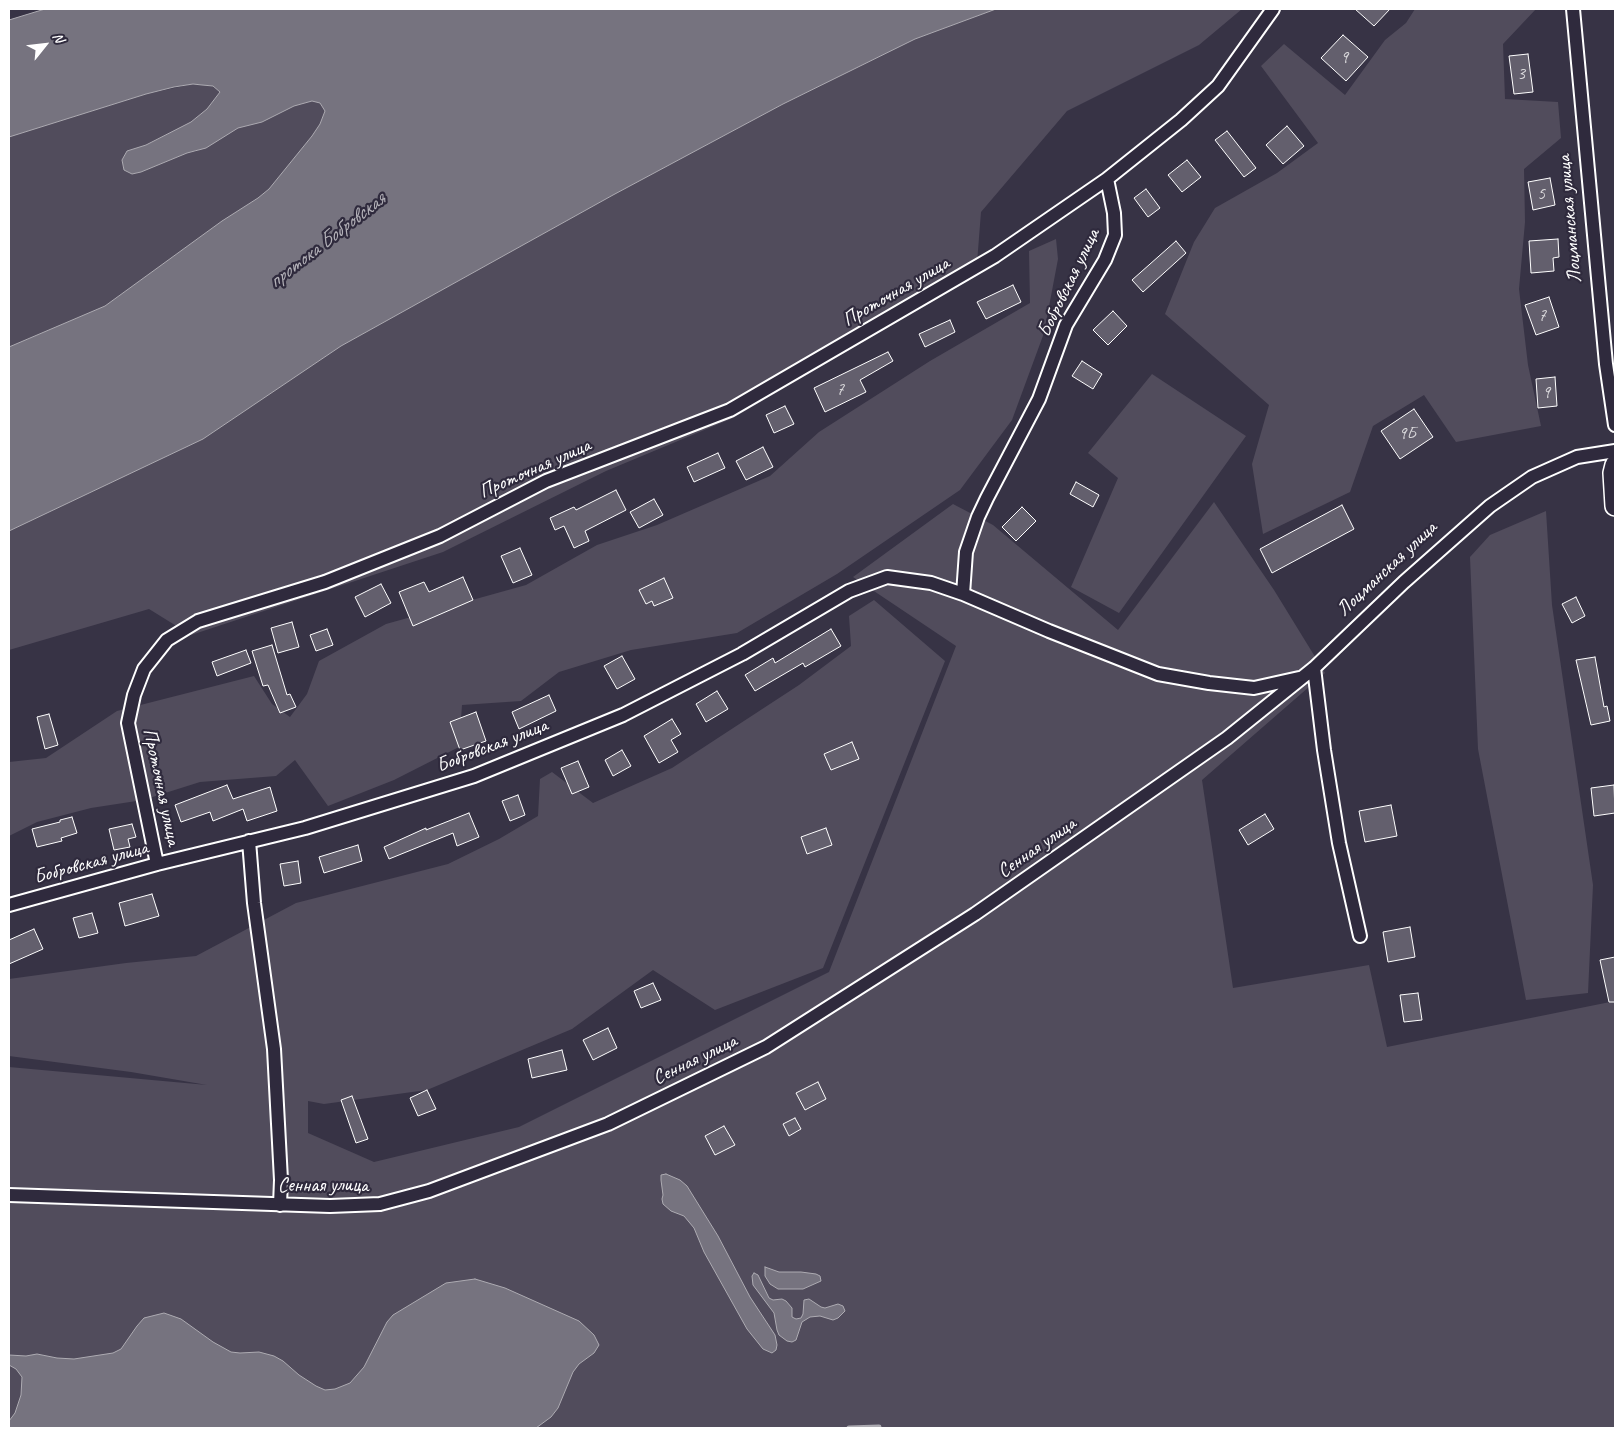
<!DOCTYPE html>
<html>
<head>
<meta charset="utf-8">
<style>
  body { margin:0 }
  #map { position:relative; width:1624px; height:1437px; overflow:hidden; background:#373345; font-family:Caveat,sans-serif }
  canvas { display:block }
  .frame { position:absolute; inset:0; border:10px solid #fff; pointer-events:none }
  .north { position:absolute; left:20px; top:20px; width:50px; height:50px; -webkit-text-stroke:4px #2f2a3d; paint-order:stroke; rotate:61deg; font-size:14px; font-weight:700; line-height:20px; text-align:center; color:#fff }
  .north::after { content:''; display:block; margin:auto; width:18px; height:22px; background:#fff; clip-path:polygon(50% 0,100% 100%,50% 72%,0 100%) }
</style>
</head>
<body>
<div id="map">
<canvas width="1624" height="1437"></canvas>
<div class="frame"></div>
<div class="north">N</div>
</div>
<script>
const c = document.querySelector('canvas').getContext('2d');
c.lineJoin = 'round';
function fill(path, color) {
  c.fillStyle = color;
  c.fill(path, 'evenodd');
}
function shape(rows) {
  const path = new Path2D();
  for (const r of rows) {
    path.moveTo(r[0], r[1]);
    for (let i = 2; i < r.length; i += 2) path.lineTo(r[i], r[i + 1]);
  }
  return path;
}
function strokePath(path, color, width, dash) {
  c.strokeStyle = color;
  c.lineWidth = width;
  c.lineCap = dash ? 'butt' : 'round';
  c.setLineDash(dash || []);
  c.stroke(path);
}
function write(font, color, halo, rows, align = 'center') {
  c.font = font + ' Caveat,sans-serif';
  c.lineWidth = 4.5;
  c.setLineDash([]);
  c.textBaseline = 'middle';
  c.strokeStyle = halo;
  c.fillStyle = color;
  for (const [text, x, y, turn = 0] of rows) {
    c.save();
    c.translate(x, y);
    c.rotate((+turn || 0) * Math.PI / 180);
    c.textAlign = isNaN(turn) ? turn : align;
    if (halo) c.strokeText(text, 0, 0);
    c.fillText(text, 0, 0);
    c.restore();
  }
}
fill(shape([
  [996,9,1242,9,1199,45,1067,111,981,212,976,276,733,418,606,471,443,552,191,635,149,609,9,650,9,531,203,439,341,346,613,195,783,104,915,39],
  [1415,9,1536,9,1503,44,1505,99,1558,102,1561,138,1524,169,1525,222,1519,289,1528,365,1541,426,1456,442,1424,395,1373,426,1350,492,1263,534,1252,464,1269,405,1165,314,1194,242,1215,208,1277,173,1318,143,1261,66,1284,44,1345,95,1385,40,1406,23],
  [193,84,213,86,220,92,207,109,191,122,146,145,127,151,122,160,124,170,132,174,141,172,187,153,197,151,238,128,262,122,294,106,312,101,320,103,325,111,320,124,312,136,269,189,258,198,222,221,105,306,9,347,9,137,146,94],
  [1056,239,1058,259,1044,333,1012,420,960,490,837,574,737,633,631,650,559,672,521,701,462,705,459,747,394,780,328,806,295,760,276,776,200,782,143,800,91,808,37,822,9,836,9,762,46,758,117,711,254,676,272,704,290,717,307,694,319,661,386,624,526,585,597,545,657,525,770,476,819,432,930,361,1030,303,1029,251],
  [1152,374,1246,436,1119,613,1071,587,1118,478,1088,453],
  [1214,502,1274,590,1325,673,1202,780,1233,988,1369,965,1387,1047,1615,1001,1615,1428,9,1428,9,1067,207,1085,131,1072,9,1056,9,979,126,963,196,956,296,903,448,864,499,839,538,816,540,779,552,772,593,803,672,768,799,685,851,646,849,616,874,600,945,661,823,968,715,1010,653,970,572,1029,427,1090,324,1104,308,1101,308,1133,374,1162,519,1127,829,972,956,646,853,577,953,504,993,525,1118,630],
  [1546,511,1552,605,1593,885,1588,993,1526,1000,1478,749,1470,557,1490,535]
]), '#514c5c');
const water = shape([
  [45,9,996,9,915,39,783,104,613,195,341,346,203,439,9,531,9,347,105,306,222,221,258,198,269,189,312,136,320,124,325,111,320,103,312,101,294,106,262,122,238,128,206,148,187,153,141,172,132,174,124,170,122,160,127,151,146,145,191,122,207,109,220,92,213,86,202,85,193,84,174,87,146,94,9,137,9,20,45,9],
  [666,1174,680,1180,687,1186,718,1236,750,1297,775,1335,777,1345,776,1350,772,1353,763,1349,747,1329,704,1252,694,1228,684,1216,671,1211,663,1204,662,1199,663,1195,661,1180,661,1175,666,1174],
  [765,1267,779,1272,801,1272,816,1274,820,1276,821,1281,803,1289,778,1289,770,1284,765,1276,765,1267],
  [754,1273,758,1275,769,1298,773,1300,782,1299,786,1301,792,1308,792,1317,796,1319,801,1318,803,1314,804,1300,809,1299,821,1307,825,1308,838,1304,843,1306,845,1311,838,1318,833,1320,820,1316,810,1317,802,1322,796,1340,792,1342,787,1341,779,1335,777,1330,774,1313,753,1285,752,1276,754,1273],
  [475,1279,505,1288,579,1321,594,1335,599,1345,594,1353,579,1364,573,1372,558,1408,551,1417,536,1428,9,1428,9,1421,15,1413,21,1395,22,1377,16,1369,9,1365,9,1355,26,1356,37,1354,57,1358,74,1359,113,1353,121,1349,137,1326,144,1318,164,1313,181,1319,213,1342,231,1352,240,1353,259,1352,274,1356,283,1361,299,1375,316,1386,325,1390,335,1389,350,1383,364,1367,387,1322,393,1315,446,1283,475,1279]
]);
fill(water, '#76737f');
strokePath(water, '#adabb2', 1);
strokePath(shape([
  [849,1428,879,1427]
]), '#adabb2', 5);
const building = shape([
  [1355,9,1390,9,1374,26,1355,9],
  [1343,35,1368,57,1346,81,1321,58,1343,35],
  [1528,54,1533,92,1514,94,1509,56,1528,54],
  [1287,126,1304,146,1283,164,1266,145,1287,126],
  [1227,131,1256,168,1244,177,1215,140,1227,131],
  [1187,160,1201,177,1182,192,1168,175,1187,160],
  [1550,178,1555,205,1533,210,1528,182,1550,178],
  [1146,189,1160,208,1148,217,1134,198,1146,189],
  [1558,239,1559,257,1553,258,1554,271,1531,273,1529,241,1558,239],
  [1176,241,1186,253,1143,292,1132,280,1176,241],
  [1013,285,1021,302,986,319,977,302,1013,285],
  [1549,297,1559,327,1536,335,1525,305,1549,297],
  [1113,311,1127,326,1108,345,1093,330,1113,311],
  [950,320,955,332,925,347,919,334,950,320],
  [888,352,893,361,860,380,866,392,825,412,814,388,888,352],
  [1082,361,1102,374,1093,389,1072,376,1082,361],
  [1555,377,1557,406,1538,408,1536,379,1555,377],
  [785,406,794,424,774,433,766,415,785,406],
  [1414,409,1433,437,1400,459,1381,431,1414,409],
  [763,447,773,467,746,480,736,461,763,447],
  [718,453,725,468,694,482,687,467,718,453],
  [1076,482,1099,495,1093,507,1070,494,1076,482],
  [616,490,626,510,585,531,589,541,574,548,564,526,555,530,550,518,574,507,576,510,616,490],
  [654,499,663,515,639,528,630,512,654,499],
  [1342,505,1354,529,1272,573,1260,549,1342,505],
  [1022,507,1036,521,1016,541,1002,527,1022,507],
  [520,548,532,575,513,583,501,556,520,548],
  [463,577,473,600,413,626,399,592,424,582,429,592,463,577],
  [664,578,673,598,654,606,652,601,646,604,639,590,664,578],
  [381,584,391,603,365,617,355,597,381,584],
  [1576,597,1585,616,1572,623,1562,604,1576,597],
  [292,622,299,647,278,653,271,628,292,622],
  [327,629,333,645,316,651,310,635,327,629],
  [831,629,841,646,805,667,803,663,755,691,745,675,773,658,775,663,831,629],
  [272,645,287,695,290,694,296,707,280,713,268,685,263,686,252,651,272,645],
  [246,650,251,663,217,676,212,662,246,650],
  [622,656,635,679,617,689,604,666,622,656],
  [1595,657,1604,707,1607,706,1610,721,1591,725,1576,660,1595,657],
  [717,691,728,709,706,722,696,704,717,691],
  [549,695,556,711,519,729,512,712,549,695],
  [476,712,486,741,460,750,450,722,476,712],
  [49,714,58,745,45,749,37,717,49,714],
  [672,719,681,734,671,740,678,752,659,763,644,736,672,719],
  [852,742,859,759,831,770,824,754,852,742],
  [622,750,631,766,613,776,605,760,622,750],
  [578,761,589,787,572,794,561,768,578,761],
  [227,785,233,799,270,787,277,811,247,821,243,809,213,821,210,812,181,822,175,805,227,785],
  [1614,785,1615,813,1594,816,1591,788,1614,785],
  [518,795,525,815,510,821,502,801,518,795],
  [1391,805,1397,836,1365,842,1359,811,1391,805],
  [469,813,479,837,457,846,453,833,389,859,384,847,426,828,426,830,469,813],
  [1265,814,1274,829,1248,845,1239,830,1265,814],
  [72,817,77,833,61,838,62,841,37,847,32,829,60,822,60,820,72,817],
  [132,824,136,837,128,839,130,847,114,850,109,829,132,824],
  [826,828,832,845,807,854,801,837,826,828],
  [358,845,362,861,324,873,319,857,358,845],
  [298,861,301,883,284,886,280,864,298,861],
  [152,894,159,916,125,926,119,903,152,894],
  [92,913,98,933,79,938,73,918,92,913],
  [1410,927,1415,957,1388,962,1383,932,1410,927],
  [34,929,43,949,9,964,9,940,34,929],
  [1615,957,1615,1002,1609,1002,1600,960,1615,957],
  [653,983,661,1000,641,1008,634,991,653,983],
  [1418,993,1422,1020,1404,1022,1400,995,1418,993],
  [608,1028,617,1048,593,1060,583,1040,608,1028],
  [562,1050,567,1070,532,1078,528,1059,562,1050],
  [818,1082,826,1099,805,1110,796,1093,818,1082],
  [427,1090,436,1109,418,1116,410,1098,427,1090],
  [352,1096,368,1139,356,1143,341,1100,352,1096],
  [795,1118,801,1129,789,1136,783,1124,795,1118],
  [724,1126,735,1145,715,1155,705,1136,724,1126]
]);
fill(building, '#635f6d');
strokePath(building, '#fff', 1);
const street = shape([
  [1573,9,1606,364,1615,425],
  [963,594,966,552,978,517,987,498,1039,399,1066,325,1105,260,1115,235,1114,213,1107,179,1181,120,1218,86,1273,9],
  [1314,668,1324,750,1339,843,1360,936],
  [249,841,254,903,274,1049,281,1180,280,1205],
  [157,864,128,723,134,695,144,669,167,640,198,621,325,582,440,536,546,481,730,410,995,256,1107,179],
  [9,905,157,864,305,828,474,776,623,715,742,654,849,591,887,577,931,583,963,594,1049,631,1158,674,1209,683,1254,688,1299,678],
  [9,1195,330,1206,380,1204,429,1191,608,1124,766,1047,975,914,1227,738,1314,668,1404,582,1490,506,1532,477,1577,457,1615,451]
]);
const secondary = shape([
  [1615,465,1613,473,1615,506]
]);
strokePath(street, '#fff', 16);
strokePath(secondary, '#fff', 22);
strokePath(street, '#2f2a3d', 12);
strokePath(secondary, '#2f2a3d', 19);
write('18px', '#d8d7da', null, [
  ["9",1344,58],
  ["3",1521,74],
  ["5",1541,194],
  ["7",1542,316],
  ["7",840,390],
  ["9",1546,393],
  ["9Б",1407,434]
]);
write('20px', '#fff', '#2f2a3d', [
  ["Лоцманская улица",1570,219,-95],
  ["Бобровская улица",1069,283,-64],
  ["Проточная улица",896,292,-30],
  ["Проточная улица",535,469,-24],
  ["Лоцманская улица",1387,569,-43],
  ["Бобровская улица",492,746,-21],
  ["Проточная улица",161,787,78],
  ["Сенная улица",1037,848,-35],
  ["Бобровская улица",91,863,-15],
  ["Сенная улица",695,1060,-26],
  ["Сенная улица",323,1186]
]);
write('italic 21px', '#b4b2b9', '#2f2a3d', [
  ["протока Бобровская",327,241,-38]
]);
</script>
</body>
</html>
